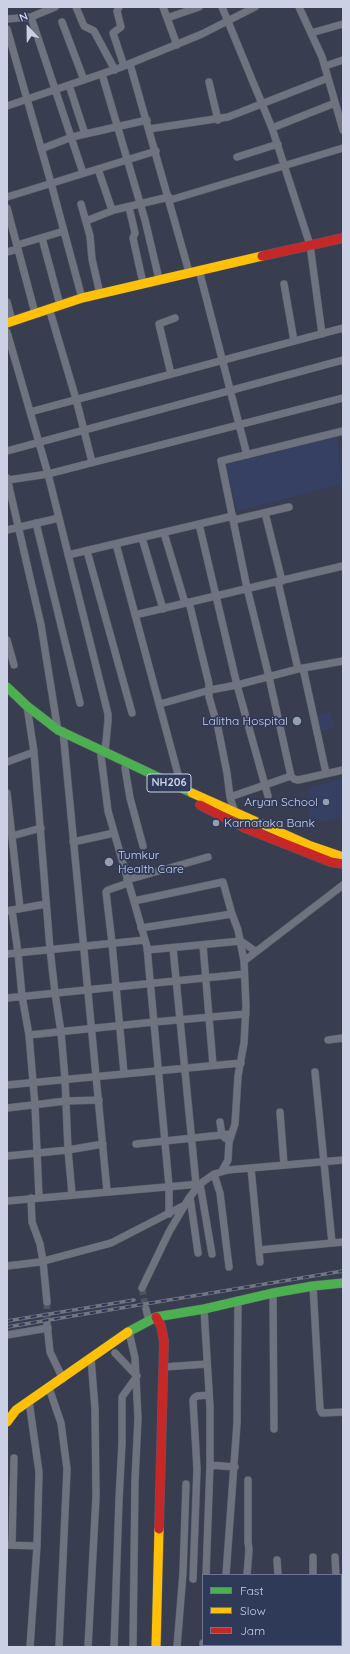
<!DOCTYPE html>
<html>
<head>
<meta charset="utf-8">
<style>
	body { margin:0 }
	#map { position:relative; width:350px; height:1654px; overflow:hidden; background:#383e4f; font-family:Quicksand,sans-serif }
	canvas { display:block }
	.frame { position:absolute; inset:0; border:8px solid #cad1e4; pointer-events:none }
	.legend { position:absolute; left:202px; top:1574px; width:140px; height:72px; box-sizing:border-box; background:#2f3958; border:1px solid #6d7690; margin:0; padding:5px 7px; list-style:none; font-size:12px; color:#cad1e4 }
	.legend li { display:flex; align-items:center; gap:8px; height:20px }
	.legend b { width:20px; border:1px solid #6d7690 }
	.north { position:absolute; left:8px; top:8px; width:40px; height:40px; -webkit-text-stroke:3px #2f3958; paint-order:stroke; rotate:338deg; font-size:11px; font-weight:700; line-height:16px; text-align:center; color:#cad1e4 }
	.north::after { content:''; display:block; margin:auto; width:14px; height:18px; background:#cad1e4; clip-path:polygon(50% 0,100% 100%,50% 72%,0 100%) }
</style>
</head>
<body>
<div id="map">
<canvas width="350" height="1654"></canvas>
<div class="frame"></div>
<ul class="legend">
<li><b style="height:5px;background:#4caf50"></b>Fast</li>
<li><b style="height:5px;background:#ffc107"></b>Slow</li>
<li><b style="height:5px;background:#c62828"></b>Jam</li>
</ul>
<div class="north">N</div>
</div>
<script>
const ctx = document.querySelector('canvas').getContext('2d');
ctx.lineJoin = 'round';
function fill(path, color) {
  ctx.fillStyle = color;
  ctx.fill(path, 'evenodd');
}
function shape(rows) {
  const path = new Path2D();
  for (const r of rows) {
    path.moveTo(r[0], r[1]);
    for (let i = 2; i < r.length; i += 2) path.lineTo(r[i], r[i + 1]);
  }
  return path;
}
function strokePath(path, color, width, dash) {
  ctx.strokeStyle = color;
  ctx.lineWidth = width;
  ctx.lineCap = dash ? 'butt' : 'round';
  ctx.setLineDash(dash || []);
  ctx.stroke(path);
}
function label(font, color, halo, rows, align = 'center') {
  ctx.font = font + ' Quicksand,sans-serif';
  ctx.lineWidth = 3.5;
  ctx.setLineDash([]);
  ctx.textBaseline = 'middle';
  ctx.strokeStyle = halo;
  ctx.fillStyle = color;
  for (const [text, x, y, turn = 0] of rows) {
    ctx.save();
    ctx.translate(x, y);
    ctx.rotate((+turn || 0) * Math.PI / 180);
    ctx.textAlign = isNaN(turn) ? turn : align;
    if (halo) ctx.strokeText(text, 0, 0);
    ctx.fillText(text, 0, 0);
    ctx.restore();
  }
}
const built = shape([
	[337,436,343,484,238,511,225,465],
	[330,712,334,728,321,731,317,715],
	[343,778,343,816,325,822,309,817,308,788]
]);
const streetTunnel = shape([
	[142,1288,146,1309],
	[47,1302,47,1324]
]);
const street = shape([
	[76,7,84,26,94,31,115,70],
	[119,7,117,11,121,27,113,33,124,66],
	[163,7,177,45],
	[222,7,272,128,310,245,322,334],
	[299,7,322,57,343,130],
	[31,17,83,173],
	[167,18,199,7],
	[7,19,31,17,55,7],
	[62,22,84,80],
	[7,29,51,183,82,298],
	[311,33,343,24],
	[130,64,189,272],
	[325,66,343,60],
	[102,74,145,220,159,279],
	[209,82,218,120],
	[69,85,85,134],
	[7,106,119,68,202,34,255,7],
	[272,128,335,103],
	[149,129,228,117,328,78],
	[41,149,72,137,147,120],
	[237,157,278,144],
	[98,169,111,207,114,210,169,197],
	[7,197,156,151],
	[170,200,343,148],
	[81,204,90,236,92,259,100,294],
	[129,207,135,233,133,238,143,283],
	[7,208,35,313],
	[86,221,114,210],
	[42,238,60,305],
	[17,245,64,231],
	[7,252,18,249],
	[199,270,247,455],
	[284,284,294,341],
	[7,302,12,321],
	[49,308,76,399,92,462],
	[7,332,48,474,108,714,108,721,105,752],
	[171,374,159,324,175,318],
	[30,412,343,328],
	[343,431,221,461,247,588,269,677,291,776,294,779,298,780,343,770],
	[7,451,343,360],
	[7,478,41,625,58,731],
	[8,480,48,474,343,398],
	[265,513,282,581],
	[234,520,289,507],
	[36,523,80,703],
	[199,524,237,685,268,796],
	[7,530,59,518],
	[164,533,185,603],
	[142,538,163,609],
	[116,544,182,789],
	[87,551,132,713],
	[68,555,233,516],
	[278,582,298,669],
	[189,602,209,684,209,697,218,728,227,773,230,797,235,813],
	[135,615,343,566],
	[7,640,14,665],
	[303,668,326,773],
	[160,704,210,690,237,685,298,669,343,661],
	[27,706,34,752,50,949,55,993,61,1032,65,1079,68,1150,72,1194],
	[63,731,107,1191],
	[101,756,108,811,147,947,169,1186,169,1214],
	[7,762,34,752],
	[125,768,130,798,143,846],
	[7,793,20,908],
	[230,797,291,776],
	[12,836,41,828],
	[73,842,114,833],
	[127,880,208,857],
	[134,901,223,882,232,914,238,930,244,961,246,1006,244,1043,238,1076,235,1124,229,1142,228,1160,222,1171],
	[12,910,18,953,22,996,29,1035],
	[7,911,46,904],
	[141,928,232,914],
	[203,945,213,1065],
	[173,948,196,1184],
	[147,950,241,941,255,951],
	[7,954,145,940],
	[244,961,343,885],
	[7,998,244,974],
	[328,1040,343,1038],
	[315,1072,332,1243],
	[124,1073,112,943,106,892,108,890,128,883],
	[7,1085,241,1063],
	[7,1108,66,1101,99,1100],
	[280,1112,284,1165],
	[220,1122,222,1135,225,1138],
	[136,1144,231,1134],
	[7,1156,68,1150,103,1144],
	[251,1168,260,1262],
	[214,1174,220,1193,229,1267],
	[39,1197,35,1105,29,1035,154,1022,246,1014],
	[190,1197,198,1253],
	[31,1198,32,1222,40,1244,43,1261,47,1302],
	[7,1201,200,1184,212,1254],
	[259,1250,343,1242],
	[7,1266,40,1262,111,1243,183,1206],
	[313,1286,320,1409,322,1413,343,1412],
	[142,1288,169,1232,189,1198,200,1184,214,1174,228,1170,343,1160],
	[273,1293,274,1429],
	[146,1309,149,1321],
	[204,1309,210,1407,210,1465,206,1575],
	[47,1324,50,1352,63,1379],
	[129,1332,135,1358,138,1418,135,1480,133,1647],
	[7,1335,48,1328],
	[164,1367,207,1364],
	[49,1388,61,1423,67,1469,59,1647],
	[29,1401,39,1472,37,1546,30,1647],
	[210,1465,235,1467],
	[7,1545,37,1546],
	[12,1545,14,1458],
	[313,1557,313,1575],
	[335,1557,336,1575],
	[277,1560,278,1575],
	[226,1575,237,1423,238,1300],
	[247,1575,249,1550,248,1542,248,1480],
	[193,1579,197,1469,193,1400,194,1398,197,1396,209,1395],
	[280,1645,280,1647],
	[314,1645,314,1647],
	[338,1645,338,1647],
	[88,1647,96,1497,95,1409,91,1358],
	[114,1647,119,1500,122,1443,122,1397,137,1376,115,1353],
	[177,1647,183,1573,186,1484],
	[203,1647,203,1643],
	[220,1647,220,1645],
	[241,1647,242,1645]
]);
const fast = shape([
	[7,687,27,706,58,730,192,793],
	[128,1332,156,1317,204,1309,273,1293,313,1286,343,1283]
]);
const slow = shape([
	[7,323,82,298,262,256],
	[192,793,311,846,343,857],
	[7,1422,16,1410,128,1332],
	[156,1647,159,1529]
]);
const jam = shape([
	[262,256,343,238],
	[200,805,245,828,331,862,343,864],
	[156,1317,161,1326,164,1341,159,1529]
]);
const rail = shape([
	[7,1321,134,1300],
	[7,1327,343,1271]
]);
const markers = [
	[297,721,5,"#979eb0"],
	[326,802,4,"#979eb0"],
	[216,823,4,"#979eb0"],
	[109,862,5,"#979eb0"]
];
const shields = [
	[169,783,44]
];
const shieldNames = [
	["NH206",169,783]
];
const poiNames = [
	["Lalitha Hospital",288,721],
	["Aryan School",318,802],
	["Karnataka Bank",224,823,"left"],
	["Tumkur",118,855,"left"],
	["Health Care",118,869,"left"]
];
fill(built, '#354062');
strokePath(streetTunnel, '#4e5465', 7, [7, 3.5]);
strokePath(street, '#565b69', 8);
strokePath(fast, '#565b69', 10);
strokePath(slow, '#565b69', 10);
strokePath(jam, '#565b69', 10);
strokePath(street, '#6e737f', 7);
strokePath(fast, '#4caf50', 9);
strokePath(slow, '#ffc107', 9);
strokePath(jam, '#c62828', 9);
strokePath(rail, '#727582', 3.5);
strokePath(rail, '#2f3958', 2, [6]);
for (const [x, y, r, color] of markers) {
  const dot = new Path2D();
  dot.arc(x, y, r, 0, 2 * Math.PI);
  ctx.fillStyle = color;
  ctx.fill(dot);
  strokePath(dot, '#2f3958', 1.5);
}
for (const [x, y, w] of shields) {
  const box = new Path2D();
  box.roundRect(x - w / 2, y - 9, w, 18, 3);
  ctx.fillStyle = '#2f3958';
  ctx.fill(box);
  strokePath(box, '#cad1e4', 1);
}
label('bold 11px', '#cad1e4', null, shieldNames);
label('12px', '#cad1e4', '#2f3958', poiNames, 'right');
</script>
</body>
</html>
